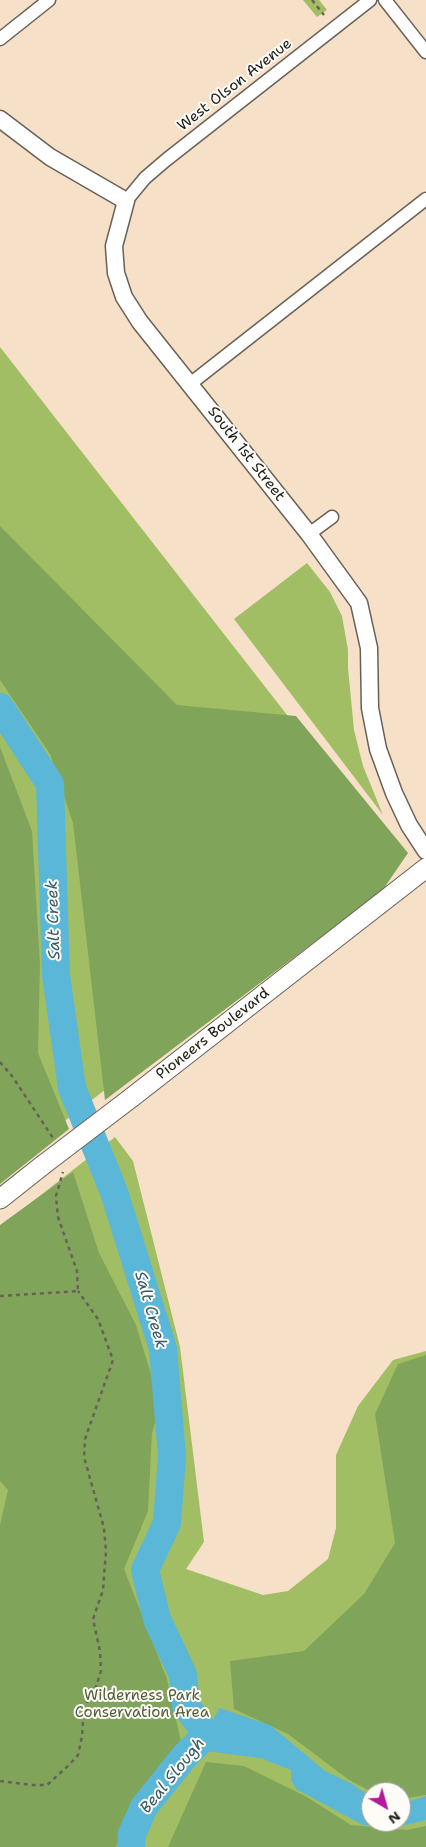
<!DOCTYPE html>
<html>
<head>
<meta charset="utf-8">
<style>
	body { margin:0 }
	#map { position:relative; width:426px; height:1847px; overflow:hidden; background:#f6e0c7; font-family:"Shantell Sans",sans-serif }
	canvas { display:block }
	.north { position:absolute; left:361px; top:1782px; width:50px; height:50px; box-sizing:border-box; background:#fdfcf7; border:1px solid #a3a29f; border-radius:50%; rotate:142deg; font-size:14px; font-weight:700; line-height:20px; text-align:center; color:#1c1c1c }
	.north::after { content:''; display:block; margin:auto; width:18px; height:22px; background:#b5179e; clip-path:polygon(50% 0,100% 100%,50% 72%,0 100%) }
</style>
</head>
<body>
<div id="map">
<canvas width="426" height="1847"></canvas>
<div class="north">N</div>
</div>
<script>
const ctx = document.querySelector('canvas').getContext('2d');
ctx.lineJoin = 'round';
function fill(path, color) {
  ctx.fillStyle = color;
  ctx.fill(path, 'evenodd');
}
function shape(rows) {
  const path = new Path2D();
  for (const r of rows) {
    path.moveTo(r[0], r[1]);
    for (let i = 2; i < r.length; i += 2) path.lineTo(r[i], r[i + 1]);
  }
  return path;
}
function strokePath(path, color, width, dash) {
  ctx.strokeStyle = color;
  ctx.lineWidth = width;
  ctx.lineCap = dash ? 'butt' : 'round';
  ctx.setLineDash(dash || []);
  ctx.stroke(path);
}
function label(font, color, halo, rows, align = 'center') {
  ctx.font = font + ' "Shantell Sans",sans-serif';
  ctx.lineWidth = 4;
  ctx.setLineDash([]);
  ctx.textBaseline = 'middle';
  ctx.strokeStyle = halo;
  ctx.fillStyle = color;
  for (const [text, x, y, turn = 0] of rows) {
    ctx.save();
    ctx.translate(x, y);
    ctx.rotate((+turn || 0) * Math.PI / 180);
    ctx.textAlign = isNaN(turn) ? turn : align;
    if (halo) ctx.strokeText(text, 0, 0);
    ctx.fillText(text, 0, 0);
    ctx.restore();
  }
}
const green = shape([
	[303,0,319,0,327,10,317,17],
	[0,347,401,861,0,1171],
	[307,563,330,592,342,616,348,650,348,668,354,730,363,766,383,815,234,619],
	[115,1137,133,1161,180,1347,204,1542,186,1569,263,1595,288,1591,328,1559,336,1528,336,1455,358,1406,393,1360,426,1351,426,1847,0,1847,0,1227],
	[371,1792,401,1792,401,1822,371,1822]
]);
const forest = shape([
	[0,526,177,705,296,716,408,853,382,891,105,1100,73,823,50,754,0,680],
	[0,747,32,831,40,964,38,1053,69,1129,0,1184],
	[73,1172,99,1253,136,1325,160,1404,152,1433,148,1511,124,1569,167,1679,182,1746,131,1807,116,1847,0,1847,0,1525,8,1490,0,1481,0,1225],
	[426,1355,426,1795,401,1799,401,1792,372,1792,349,1780,288,1734,234,1709,230,1661,304,1651,364,1594,395,1543,375,1414,398,1364],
	[206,1762,244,1766,305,1796,351,1825,407,1830,426,1826,426,1847,168,1847]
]);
const water = shape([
	[219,1708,270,1725,325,1771,352,1784,371,1797,371,1822,401,1822,401,1804,426,1796,426,1820,394,1828,363,1825,296,1789,291,1780,291,1770,260,1758,206,1751,207,1734]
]);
const river = shape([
	[0,707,50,784,56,975,72,1088,114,1192,163,1349,172,1456,167,1523,145,1570,157,1619,183,1675,186,1706,207,1734,245,1738],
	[131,1847,132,1834,144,1807,184,1757,207,1734]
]);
const path = shape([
	[312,0,324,15],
	[0,1062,12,1076,53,1138],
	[0,1296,78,1291,77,1271,58,1217,56,1196,63,1172],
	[0,1781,31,1785,47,1785,69,1765,78,1755,82,1736,84,1707,96,1687,101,1671,100,1651,93,1619,103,1590,106,1551,104,1528,84,1457,85,1439,113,1360,98,1319,78,1291]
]);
const minor = shape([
	[385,0,426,52],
	[0,39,49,0],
	[126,201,145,178,166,160,370,0],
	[190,384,426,199],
	[309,534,332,517]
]);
const tertiary = shape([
	[0,119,50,157,126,201,114,246,116,273,124,297,140,322,309,534,359,603,369,648,370,708,378,749,394,793,409,825,426,851]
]);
const secondary = shape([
	[131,1098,426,868],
	[0,1199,43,1165]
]);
const secondaryBridge = shape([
	[43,1165,131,1098]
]);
const streetNames = [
	["West Olson Avenue",235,85,-38],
	["South 1st Street",246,454,52],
	["Pioneers Boulevard",213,1034,-38]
];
const parkNames = [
	["Wilderness Park",142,1696],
	["Conservation Area",142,1713]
];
const waterNames = [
	["Salt Creek",54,920,-92],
	["Salt Creek",150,1310,74],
	["Beal Slough",173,1776,-51]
];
fill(green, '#a1be65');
fill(forest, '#80a55a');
fill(water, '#5ab7d8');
strokePath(river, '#5ab7d8', 28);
strokePath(minor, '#686158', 15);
strokePath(tertiary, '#686158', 19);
strokePath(secondary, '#686158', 21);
strokePath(path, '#686158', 2.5, [4, 4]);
strokePath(minor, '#fff', 12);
strokePath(tertiary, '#fff', 16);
strokePath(secondary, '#fff', 19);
strokePath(secondaryBridge, '#686158', 21, []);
strokePath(secondaryBridge, '#fff', 19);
label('15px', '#1c1c1c', '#fdfcf7', streetNames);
label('15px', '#515d39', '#fdfcf7', parkNames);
label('italic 16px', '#355a67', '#fdfcf7', waterNames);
</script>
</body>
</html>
